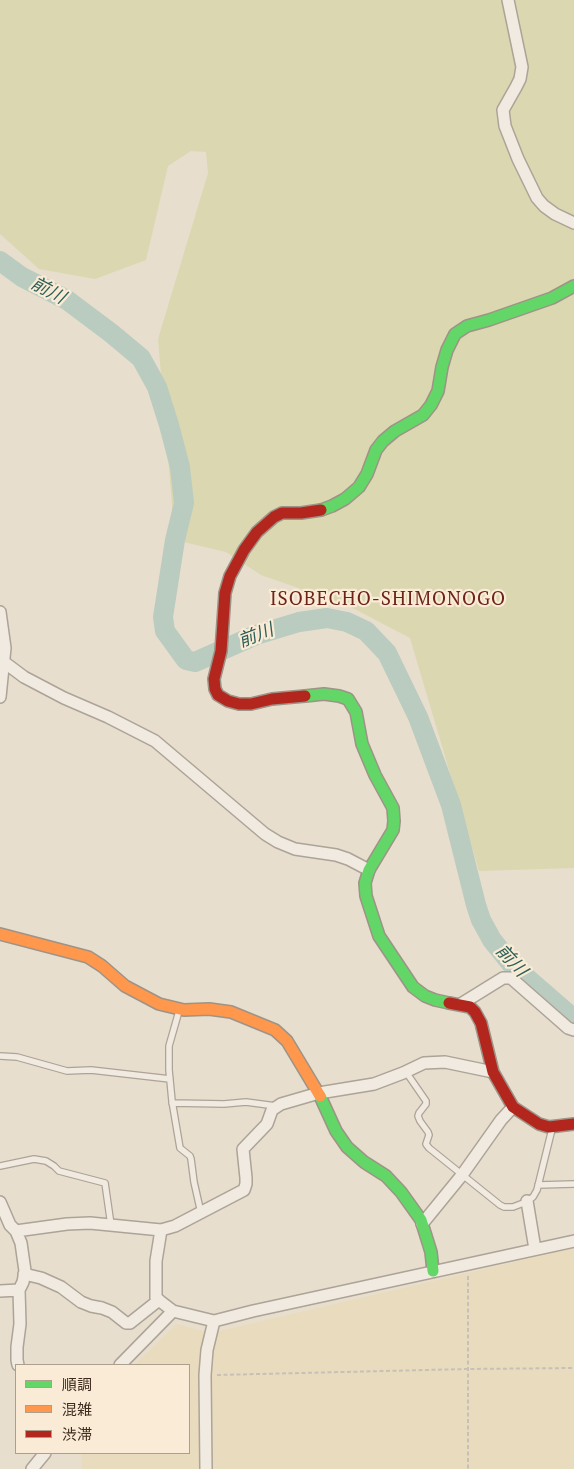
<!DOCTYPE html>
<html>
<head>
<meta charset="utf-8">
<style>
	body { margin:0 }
	#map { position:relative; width:574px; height:1469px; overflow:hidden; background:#e8dece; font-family:"PT Serif","Noto Sans JP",serif }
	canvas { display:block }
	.legend { position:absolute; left:15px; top:1364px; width:175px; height:90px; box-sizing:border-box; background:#f9ebd5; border:1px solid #ae9e8c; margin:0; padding:6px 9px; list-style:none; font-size:15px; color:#3e2a1e }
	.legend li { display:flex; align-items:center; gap:10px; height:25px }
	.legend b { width:25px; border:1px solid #ae9e8c }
</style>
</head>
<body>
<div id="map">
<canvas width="574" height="1469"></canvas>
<ul class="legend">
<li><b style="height:6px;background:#63d668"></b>順調</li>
<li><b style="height:6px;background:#ff974d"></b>混雑</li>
<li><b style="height:6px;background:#b3261e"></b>渋滞</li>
</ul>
</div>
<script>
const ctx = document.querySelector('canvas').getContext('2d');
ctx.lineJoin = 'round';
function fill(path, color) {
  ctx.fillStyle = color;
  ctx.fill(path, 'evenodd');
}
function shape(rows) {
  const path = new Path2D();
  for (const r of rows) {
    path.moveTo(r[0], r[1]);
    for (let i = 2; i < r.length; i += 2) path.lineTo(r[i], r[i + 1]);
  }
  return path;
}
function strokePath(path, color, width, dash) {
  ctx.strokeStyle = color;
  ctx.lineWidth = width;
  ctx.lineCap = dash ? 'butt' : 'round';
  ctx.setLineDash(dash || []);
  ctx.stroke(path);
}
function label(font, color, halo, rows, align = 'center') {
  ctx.font = font + ' "PT Serif","Noto Sans JP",serif';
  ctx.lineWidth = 4.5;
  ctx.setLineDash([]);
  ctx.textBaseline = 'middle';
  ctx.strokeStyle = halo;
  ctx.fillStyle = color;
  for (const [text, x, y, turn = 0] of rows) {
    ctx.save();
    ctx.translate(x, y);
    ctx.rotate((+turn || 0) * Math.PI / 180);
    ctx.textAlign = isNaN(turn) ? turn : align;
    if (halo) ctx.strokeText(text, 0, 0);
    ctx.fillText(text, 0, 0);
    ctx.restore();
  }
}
const farmland = shape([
	[574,1248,574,1469,82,1469,81,1453,189,1453,189,1365,134,1365,177,1324,210,1333]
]);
const green = shape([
	[0,0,574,0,574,868,479,871,410,638,347,605,261,575,226,552,175,540,158,339,208,173,206,152,191,151,168,166,146,260,95,279,39,269,0,234]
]);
const river = shape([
	[0,261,22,277,67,300,111,333,141,358,157,387,169,425,180,467,184,503,175,540,163,617,165,631,186,660,195,662,256,635,299,622,327,618,347,622,366,631,387,653,418,717,451,805,476,905,481,920,492,940,513,966,574,1019]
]);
const path = shape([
	[468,1276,468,1469],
	[217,1375,467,1369,574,1368]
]);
const lane = shape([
	[179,1011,169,1046,169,1070,172,1101,180,1148,190,1156,191,1159,194,1182,201,1213],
	[0,1056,17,1057,67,1071,91,1070,170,1079],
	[406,1072,426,1101,426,1104,419,1113,418,1116,420,1121,428,1132,429,1135,426,1144,429,1148,500,1205,504,1207,513,1207,526,1202,533,1197,537,1190,552,1129],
	[172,1103,224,1104,246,1102,276,1106],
	[0,1166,34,1159,46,1161,54,1166,59,1171,105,1183,111,1225],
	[538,1185,574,1184]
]);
const street = shape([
	[508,0,522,67,520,79,516,87,503,110,505,126,518,159,537,198,544,206,555,214,574,223],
	[0,612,5,648,0,697],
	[0,662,4,662,24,677,64,698,108,717,155,741,265,834,278,842,295,849,336,855,348,859,369,870],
	[461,1004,503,978,511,978,568,1028,574,1030],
	[527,1201,535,1249],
	[0,1202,10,1225,16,1231,21,1243,25,1271,23,1282,19,1290,0,1291],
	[422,1224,462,1175,501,1120,513,1107],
	[161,1230,156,1261,156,1298,173,1311,214,1321,253,1311,574,1241],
	[16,1231,67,1224,90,1223,161,1230,175,1226,244,1190,246,1184,246,1178,243,1149,267,1124,272,1110,281,1104,319,1093,374,1084,403,1073,424,1063,445,1062,493,1072],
	[24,1274,41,1278,61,1287,81,1302,91,1306,102,1308,112,1312,126,1323,130,1323,159,1300],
	[18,1365,17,1360,17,1347,20,1324,19,1290],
	[120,1365,173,1311],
	[32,1469,45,1453],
	[206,1469,205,1375,207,1350,214,1321]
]);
const fast = shape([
	[321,510,332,506,345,499,359,487,367,474,376,450,383,441,395,431,423,415,431,405,438,391,442,367,447,350,455,334,467,326,489,320,552,298,574,286],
	[305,696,324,694,339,696,348,699,356,712,362,744,375,775,393,808,394,821,393,830,369,870,365,883,366,896,379,936,413,987,425,996,435,1000,449,1003],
	[320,1096,336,1131,347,1147,364,1162,386,1176,401,1192,421,1220,431,1252,433,1271]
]);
const slow = shape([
	[0,934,88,957,102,966,125,986,159,1004,184,1010,209,1009,231,1012,275,1030,287,1041,320,1096]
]);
const jam = shape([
	[305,696,272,699,251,704,239,704,228,701,218,695,215,689,214,679,221,651,225,593,230,576,244,550,257,532,274,517,282,513,301,513,321,510],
	[449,1003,470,1007,475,1012,481,1023,493,1072,513,1107,539,1124,549,1127,574,1124]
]);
const waterNames = [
	["前川",48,291,28],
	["前川",256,636,-21],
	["前川",511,961,47]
];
const quarterNames = [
	["ISOBECHO-SHIMONOGO",388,600]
];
fill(farmland, '#e9dcbe');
fill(green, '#dbd7b0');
strokePath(river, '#baccbf', 20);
strokePath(lane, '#ada397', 8);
strokePath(street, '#ada397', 14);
strokePath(fast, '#9d9387', 14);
strokePath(slow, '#9d9387', 14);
strokePath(jam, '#9d9387', 14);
strokePath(path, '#c8c0b7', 2, [4, 2.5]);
strokePath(lane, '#f0eae1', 5.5);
strokePath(street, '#f0eae1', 11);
strokePath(fast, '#63d668', 11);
strokePath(slow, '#ff974d', 11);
strokePath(jam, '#b3261e', 11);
label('italic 18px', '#2c5f56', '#f9ebd5', waterNames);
ctx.letterSpacing = '1px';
label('19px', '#6e2319', '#f9ebd5', quarterNames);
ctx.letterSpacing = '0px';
</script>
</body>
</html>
